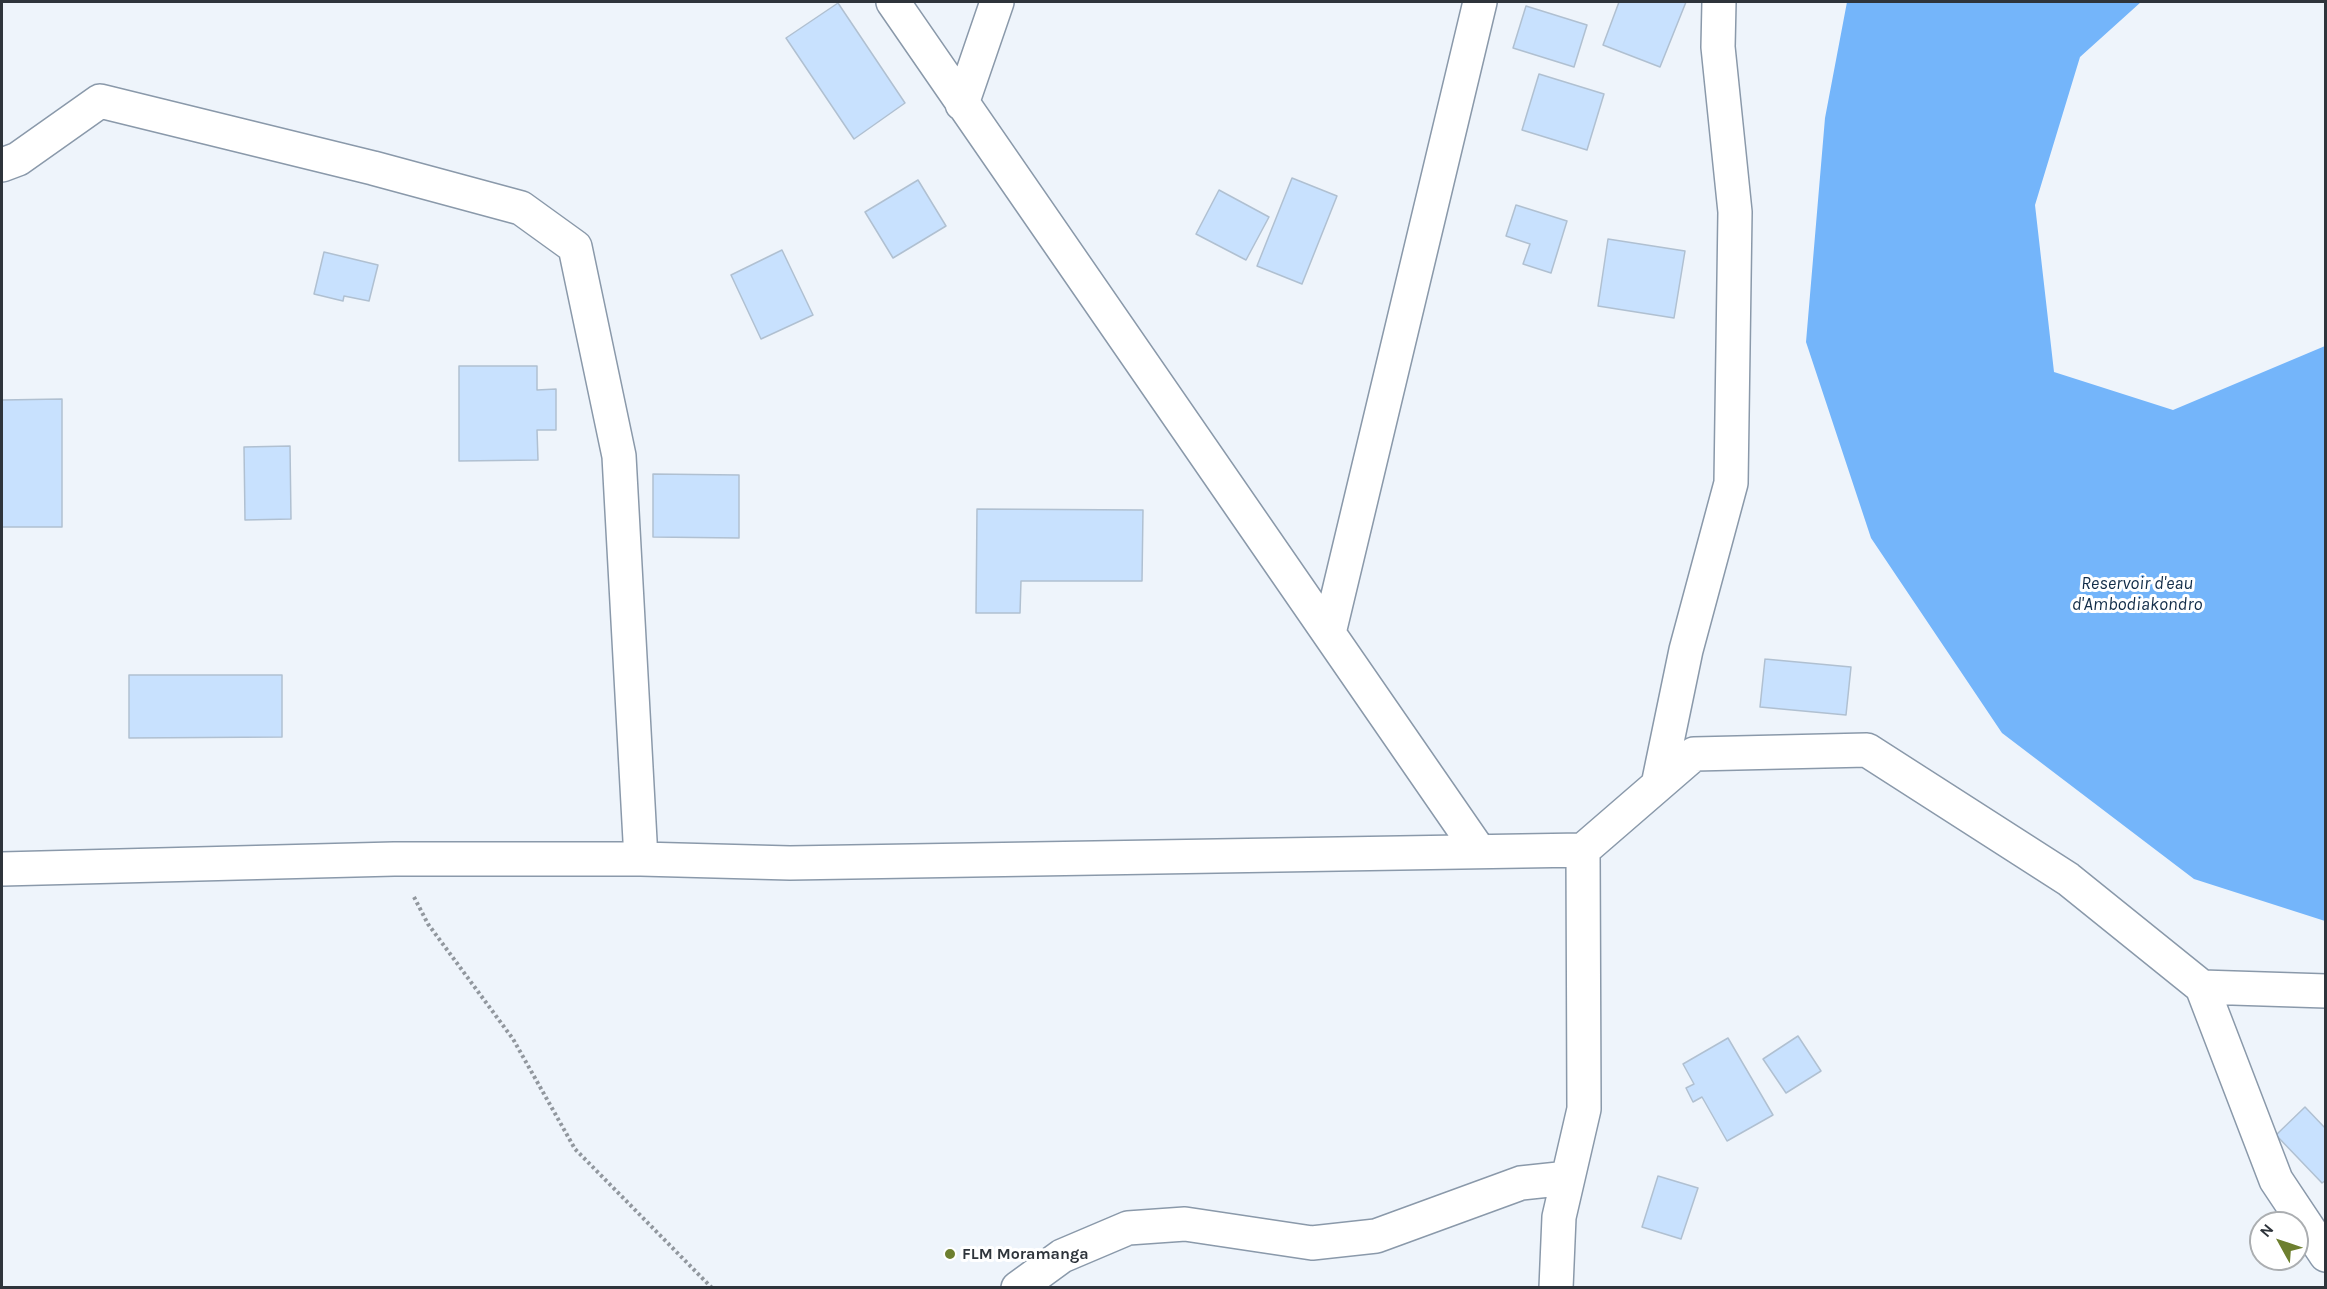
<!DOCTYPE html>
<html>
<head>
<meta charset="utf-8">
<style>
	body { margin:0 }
	#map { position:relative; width:2327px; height:1289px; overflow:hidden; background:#eef4fb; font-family:Karla,sans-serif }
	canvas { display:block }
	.frame { position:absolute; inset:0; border:3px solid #2e343b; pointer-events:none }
	.north { position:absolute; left:2249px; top:1211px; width:60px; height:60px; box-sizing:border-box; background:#fff; border:2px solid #abaeb1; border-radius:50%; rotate:310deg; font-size:16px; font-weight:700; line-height:24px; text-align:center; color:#2e343b }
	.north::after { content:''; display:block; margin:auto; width:21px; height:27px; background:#6d7f2f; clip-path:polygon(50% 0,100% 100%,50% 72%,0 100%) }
</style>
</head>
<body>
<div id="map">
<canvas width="2327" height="1289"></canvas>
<div class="frame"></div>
<div class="north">N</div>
</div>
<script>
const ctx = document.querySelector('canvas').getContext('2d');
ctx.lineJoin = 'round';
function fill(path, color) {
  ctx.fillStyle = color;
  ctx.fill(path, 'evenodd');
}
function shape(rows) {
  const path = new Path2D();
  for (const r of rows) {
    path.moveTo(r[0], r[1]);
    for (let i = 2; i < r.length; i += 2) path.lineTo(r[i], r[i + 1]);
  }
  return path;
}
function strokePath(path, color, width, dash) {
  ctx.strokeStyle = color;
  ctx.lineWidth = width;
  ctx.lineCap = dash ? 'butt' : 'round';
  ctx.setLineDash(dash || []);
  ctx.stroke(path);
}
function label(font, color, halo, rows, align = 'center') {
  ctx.font = font + ' Karla,sans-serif';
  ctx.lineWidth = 6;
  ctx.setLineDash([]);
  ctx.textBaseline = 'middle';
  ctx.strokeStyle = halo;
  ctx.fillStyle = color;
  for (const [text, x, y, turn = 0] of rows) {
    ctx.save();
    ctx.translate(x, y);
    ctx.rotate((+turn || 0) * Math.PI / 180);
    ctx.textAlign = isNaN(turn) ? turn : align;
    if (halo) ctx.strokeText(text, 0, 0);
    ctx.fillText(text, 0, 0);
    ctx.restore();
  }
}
const water = shape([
	[1847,2,2141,2,2080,57,2035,205,2054,372,2173,410,2325,346,2325,921,2194,879,2002,733,1871,538,1806,342,1825,118]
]);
const building = shape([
	[1619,2,1686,2,1660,67,1603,45,1619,2],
	[838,3,905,103,854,139,786,38,838,3],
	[1526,6,1587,25,1574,67,1513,48,1526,6],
	[1539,74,1604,94,1587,150,1522,130,1539,74],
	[1292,178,1337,196,1302,284,1257,266,1292,178],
	[918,180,946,226,893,258,865,212,918,180],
	[1219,190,1269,217,1246,260,1196,234,1219,190],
	[1516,205,1567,221,1551,273,1523,264,1530,244,1506,236,1516,205],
	[1608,239,1685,251,1674,318,1598,306,1608,239],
	[782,250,813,315,761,339,731,275,782,250],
	[324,252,378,265,369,301,344,296,343,301,314,294,324,252],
	[459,366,537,366,537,390,556,389,556,430,537,430,538,460,459,461,459,366],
	[62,399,62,527,2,527,2,400,62,399],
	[290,446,291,519,245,520,244,447,290,446],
	[653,474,739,475,739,538,653,537,653,474],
	[977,509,1143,510,1142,581,1021,581,1020,613,976,613,977,509],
	[1765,659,1851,667,1846,715,1760,707,1765,659],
	[129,675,282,675,282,737,129,738,129,675],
	[1798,1036,1821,1071,1786,1093,1763,1059,1798,1036],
	[1728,1038,1773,1115,1727,1141,1702,1097,1693,1102,1686,1088,1694,1084,1683,1064,1728,1038],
	[2305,1107,2326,1129,2326,1180,2322,1183,2276,1135,2305,1107],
	[1658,1176,1698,1188,1681,1239,1642,1227,1658,1176]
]);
const path = shape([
	[414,897,428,924,513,1039,575,1149,712,1288]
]);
const street = shape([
	[893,2,1479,851],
	[962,104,997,2],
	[2,165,18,159,100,101,373,168,521,208,575,247,619,456,641,859],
	[1329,633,1480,2],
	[1658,785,1686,650,1731,483,1735,212,1718,47,1719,2],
	[2,869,394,859,641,859,790,863,1583,850,1694,754,1867,750,2068,879,2202,987,2276,1180,2326,1255],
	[2202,987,2326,991],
	[1018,1288,1062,1256,1128,1228,1185,1224,1312,1243,1376,1236,1521,1183,1568,1178],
	[1556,1288,1559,1217,1584,1109,1583,850]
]);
const markers = [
	[950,1254,6,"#6d7f2f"]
];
const poiNames = [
	["FLM Moramanga",962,1254]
];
const waterNames = [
	["Reservoir d'eau",2137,584],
	["d'Ambodiakondro",2137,605]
];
fill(water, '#74b5fa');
fill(building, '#c8e1fe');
strokePath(building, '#b0c0d1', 1.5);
strokePath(street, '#8a99aa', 36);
strokePath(path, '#91979e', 4, [3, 3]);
strokePath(street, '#fff', 33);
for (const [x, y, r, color] of markers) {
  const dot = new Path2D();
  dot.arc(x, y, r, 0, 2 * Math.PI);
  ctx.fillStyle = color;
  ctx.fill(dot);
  strokePath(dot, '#fff', 2);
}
label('bold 16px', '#2e343b', '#fff', poiNames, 'left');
label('italic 18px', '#112c48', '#fff', waterNames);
</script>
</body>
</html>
